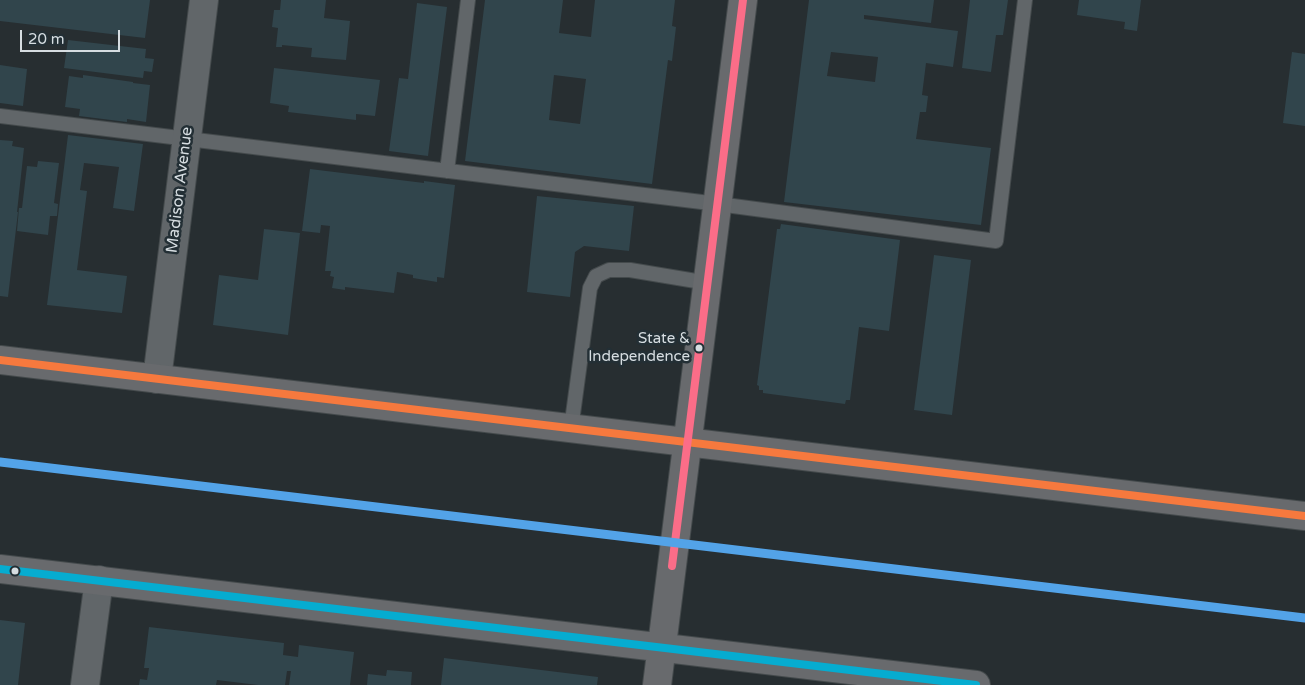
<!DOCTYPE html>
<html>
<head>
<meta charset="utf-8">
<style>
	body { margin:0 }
	#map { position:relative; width:1305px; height:685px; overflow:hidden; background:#272e31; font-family:"Varela Round",sans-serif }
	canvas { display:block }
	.scale { position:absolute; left:20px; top:30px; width:100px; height:22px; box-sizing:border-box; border:2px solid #d6dde1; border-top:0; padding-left:6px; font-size:15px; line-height:18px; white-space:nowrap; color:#d6dde1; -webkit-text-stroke:4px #232f35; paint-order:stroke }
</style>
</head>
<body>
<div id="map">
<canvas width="1305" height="685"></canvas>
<div class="scale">20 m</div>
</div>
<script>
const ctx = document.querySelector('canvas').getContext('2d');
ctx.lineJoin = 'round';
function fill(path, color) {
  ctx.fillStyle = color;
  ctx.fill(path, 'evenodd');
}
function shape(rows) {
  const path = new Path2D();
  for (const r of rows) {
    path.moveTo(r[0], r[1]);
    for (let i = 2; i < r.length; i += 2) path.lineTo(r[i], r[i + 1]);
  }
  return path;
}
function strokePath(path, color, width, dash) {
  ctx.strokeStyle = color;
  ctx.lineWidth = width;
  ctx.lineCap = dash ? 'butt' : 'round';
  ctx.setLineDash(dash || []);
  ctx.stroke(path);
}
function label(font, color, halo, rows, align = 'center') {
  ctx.font = font + ' "Varela Round",sans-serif';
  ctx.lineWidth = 5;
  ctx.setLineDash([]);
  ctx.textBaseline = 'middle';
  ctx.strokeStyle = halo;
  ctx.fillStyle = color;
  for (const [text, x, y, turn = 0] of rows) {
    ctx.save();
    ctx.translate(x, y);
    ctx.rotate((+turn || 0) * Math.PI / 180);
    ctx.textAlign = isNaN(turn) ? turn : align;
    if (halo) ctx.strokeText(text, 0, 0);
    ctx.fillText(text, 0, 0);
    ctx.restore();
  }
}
const building = shape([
	[0,0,150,0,145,38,0,21],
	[281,0,326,0,324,18,350,21,346,60,311,57,312,48,282,45,282,47,276,47,278,28,272,27,274,10,280,10],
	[485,0,563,0,559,33,591,37,595,0,675,0,672,26,676,27,672,61,668,60,652,184,465,161],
	[554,75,586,79,580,124,549,120],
	[809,0,934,0,931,23,864,15,864,19,958,31,953,67,926,63,922,95,928,96,926,112,920,112,916,139,991,148,981,225,784,202],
	[831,52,878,57,875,82,827,76],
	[970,0,1008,0,1003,35,996,35,991,72,962,68],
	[1079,0,1141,0,1137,31,1124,29,1125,22,1077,15],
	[417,3,447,7,428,156,389,151,399,78,408,79],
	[68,40,146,49,145,58,154,59,152,72,144,71,143,78,64,68],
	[1292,52,1305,54,1305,126,1283,123],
	[0,65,27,69,23,106,0,103],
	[274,68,380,80,375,116,356,114,356,120,288,112,289,106,270,103],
	[83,75,133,82,133,83,150,85,146,122,127,119,127,122,79,116,80,109,65,107,69,76,83,78],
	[68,135,143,144,134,211,113,208,119,167,84,163,80,190,87,191,77,270,127,276,122,313,47,305],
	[0,140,13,141,12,146,24,148,17,212,18,212,8,297,0,296],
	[38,161,59,163,54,203,58,204,57,216,50,216,48,235,17,231,19,208,22,208,27,166,37,167],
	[310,169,424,183,424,181,455,185,444,278,437,277,437,282,413,278,413,275,397,272,394,293,345,287,345,290,332,288,334,277,330,276,331,271,325,271,330,226,321,225,320,233,302,231],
	[537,196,634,206,629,251,584,246,575,252,570,297,527,292],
	[781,224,900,240,889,331,859,327,850,400,846,400,845,404,763,393,763,390,759,390,759,386,757,385,777,229,780,229],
	[264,229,300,233,288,335,213,325,219,275,258,280],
	[934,255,971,260,952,415,914,410],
	[0,620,25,623,18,685,0,685],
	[149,627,284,643,283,655,298,657,299,645,354,652,350,685,289,685,291,671,287,671,285,685,258,685,217,680,216,685,139,685,140,679,147,680,149,668,144,668],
	[444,658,598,677,597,685,441,685],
	[387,670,412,672,411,685,367,685,368,674,386,676]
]);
const lane = shape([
	[0,116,718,204,996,241,1025,0],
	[447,171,468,0],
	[571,429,590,288,596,276,609,270,630,270,708,283]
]);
const street = shape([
	[157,379,204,0],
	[85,685,99,580]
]);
const secondary = shape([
	[0,360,1305,516],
	[0,569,976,685],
	[657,685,743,0]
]);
const bus1 = shape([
	[0,360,1305,516]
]);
const bus2 = shape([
	[672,566,743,0]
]);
const bus3 = shape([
	[0,569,976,685]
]);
const rail1 = shape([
	[0,462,1305,618]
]);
const markers = [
	[699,348,4.5,"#d6dde1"],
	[15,571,4.5,"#d6dde1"]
];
const busNames = [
	["State &",690,339],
	["Independence",690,357]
];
const streetNames = [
	["Madison Avenue",180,190,-83]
];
fill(building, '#31454c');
strokePath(lane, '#444a4c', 16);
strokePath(street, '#444a4c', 30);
strokePath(secondary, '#444a4c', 30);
strokePath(lane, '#616669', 14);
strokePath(street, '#616669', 28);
strokePath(secondary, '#686a6d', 28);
strokePath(bus1, '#f6793e', 8);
strokePath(bus2, '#fb6d88', 8);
strokePath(bus3, '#06acd0', 8);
strokePath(rail1, '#53a3e8', 9);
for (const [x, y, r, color] of markers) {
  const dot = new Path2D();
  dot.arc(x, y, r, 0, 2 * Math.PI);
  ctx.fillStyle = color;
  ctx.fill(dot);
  strokePath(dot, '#232f35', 2);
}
label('15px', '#d6dde1', '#232f35', busNames, 'right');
label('16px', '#d6dde1', '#232f35', streetNames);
</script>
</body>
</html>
